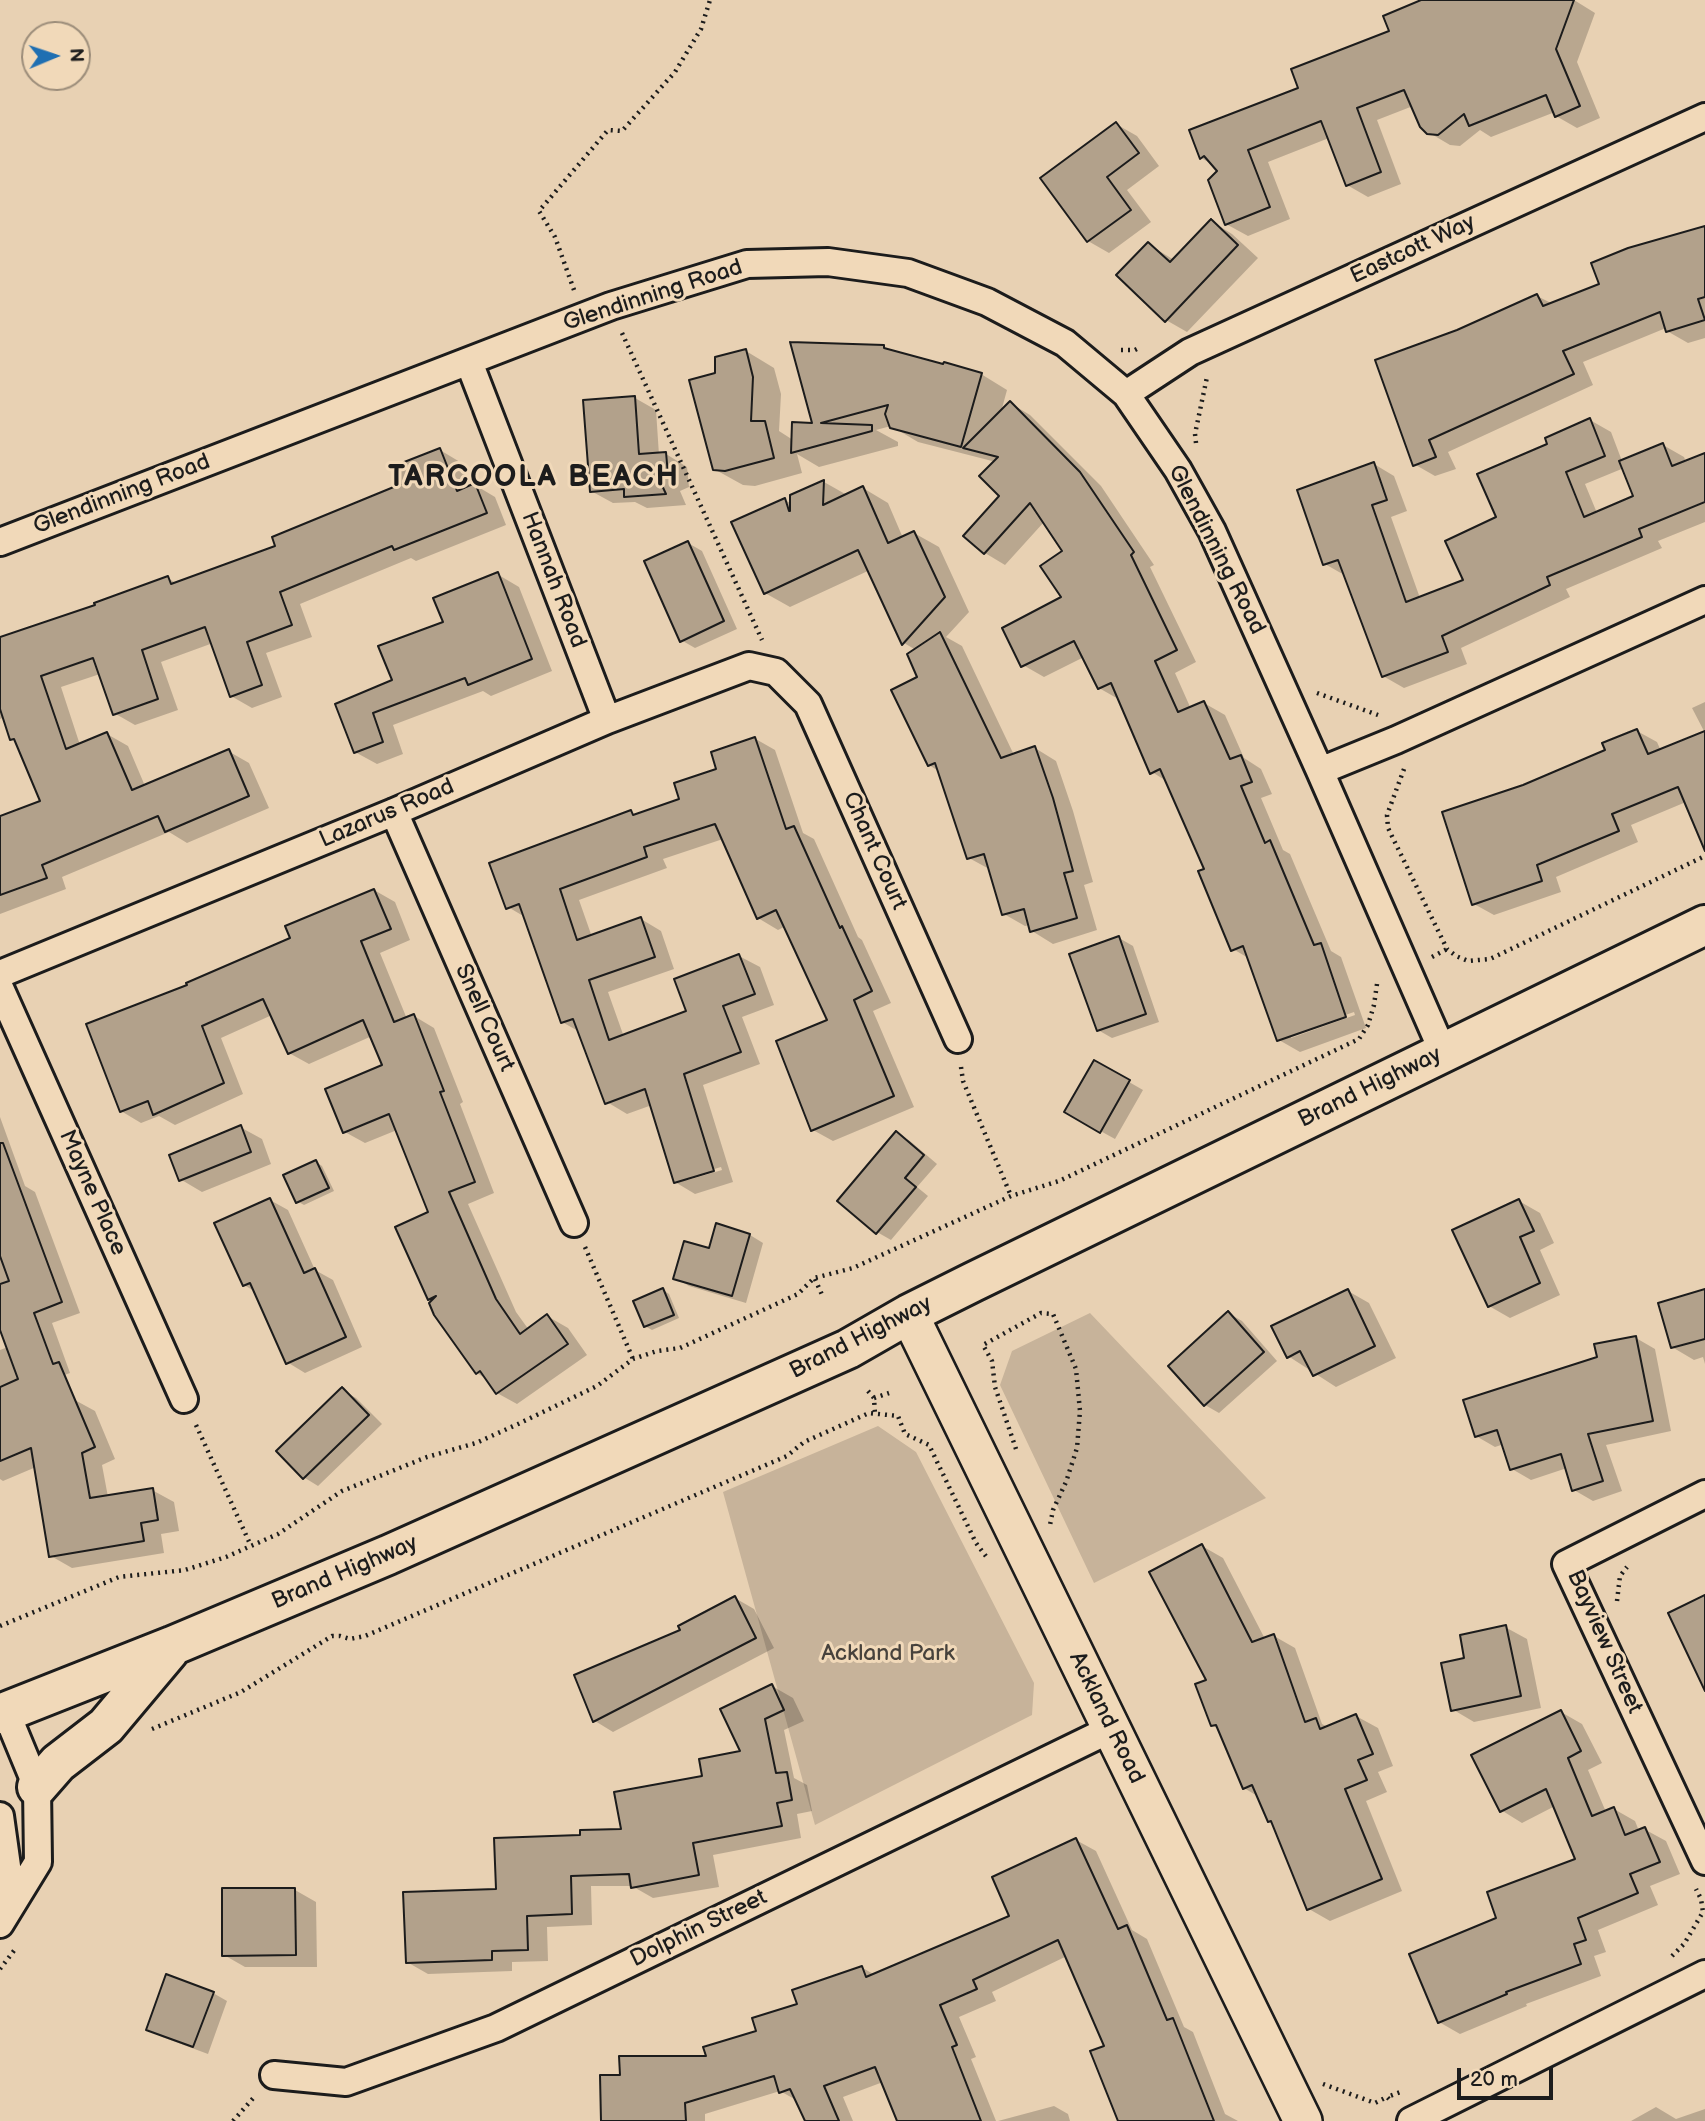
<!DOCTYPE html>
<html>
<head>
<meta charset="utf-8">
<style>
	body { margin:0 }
	#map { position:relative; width:1705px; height:2121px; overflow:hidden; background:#e8d1b3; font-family:"Balsamiq Sans",sans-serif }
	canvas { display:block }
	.north { position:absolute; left:21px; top:21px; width:70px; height:70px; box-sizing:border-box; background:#f1d9b9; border:2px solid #9c8d7a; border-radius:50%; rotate:88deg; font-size:19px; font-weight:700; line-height:28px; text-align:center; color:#1c1c1c }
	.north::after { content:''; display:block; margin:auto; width:24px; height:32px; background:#1f6fb2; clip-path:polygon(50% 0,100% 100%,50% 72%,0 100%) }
	.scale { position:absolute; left:1457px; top:2068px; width:96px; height:32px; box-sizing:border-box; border:4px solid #1c1c1c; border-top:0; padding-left:9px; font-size:21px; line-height:24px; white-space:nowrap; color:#1c1c1c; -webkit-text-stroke:5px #f1d9b9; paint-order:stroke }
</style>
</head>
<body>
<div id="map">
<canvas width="1705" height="2121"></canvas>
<div class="north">N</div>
<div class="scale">20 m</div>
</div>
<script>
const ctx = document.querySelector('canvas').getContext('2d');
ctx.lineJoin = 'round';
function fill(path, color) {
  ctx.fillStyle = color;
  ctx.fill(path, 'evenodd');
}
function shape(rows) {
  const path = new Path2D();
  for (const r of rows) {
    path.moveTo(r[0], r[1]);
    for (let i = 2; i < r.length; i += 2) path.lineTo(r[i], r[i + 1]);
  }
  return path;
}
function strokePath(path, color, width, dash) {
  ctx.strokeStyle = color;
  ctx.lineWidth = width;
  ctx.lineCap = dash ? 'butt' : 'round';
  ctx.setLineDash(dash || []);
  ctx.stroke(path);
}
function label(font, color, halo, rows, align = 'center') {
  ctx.font = font + ' "Balsamiq Sans",sans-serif';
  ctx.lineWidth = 6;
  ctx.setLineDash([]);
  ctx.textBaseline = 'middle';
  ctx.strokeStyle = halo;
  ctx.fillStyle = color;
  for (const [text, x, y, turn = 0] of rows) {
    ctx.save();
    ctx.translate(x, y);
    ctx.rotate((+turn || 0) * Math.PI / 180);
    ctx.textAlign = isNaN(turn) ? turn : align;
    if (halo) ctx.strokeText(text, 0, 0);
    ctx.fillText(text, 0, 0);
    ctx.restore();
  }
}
const green = shape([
	[1090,1313,1266,1498,1094,1583,1000,1385,1012,1351],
	[878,1426,916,1452,1034,1683,1032,1715,815,1825,723,1492]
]);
const shadow = shape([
	[1426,0,1574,0,1595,13,1577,62,1600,118,1577,128,1556,116,1555,112,1491,137,1480,130,1460,146,1450,145,1428,132,1413,106,1377,120,1401,184,1368,197,1347,185,1329,138,1268,162,1290,219,1248,236,1226,224,1219,171,1214,165,1201,158,1300,89,1391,32],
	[1116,124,1137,136,1159,166,1127,190,1151,222,1109,253,1088,241],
	[1211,221,1232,234,1258,258,1187,332,1166,320,1148,244,1174,260],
	[1705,228,1705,338,1688,343,1667,331,1666,328,1583,362,1593,385,1448,452,1456,469,1435,476,1414,464,1458,332,1537,296,1553,304,1601,285],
	[884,347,893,352,981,374,1007,390,1001,412,1010,403,1030,415,1101,486,1154,565,1150,567,1196,662,1175,673,1191,709,1204,703,1225,715,1244,758,1261,769,1272,794,1261,798,1283,850,1290,854,1331,951,1341,957,1366,1028,1300,1052,1279,1040,1250,959,1233,949,1206,870,1168,782,1152,772,1120,700,1099,688,1084,657,1044,677,1023,665,1063,598,1064,552,1044,522,1005,565,985,553,1001,496,996,462,918,442,891,426,876,430,898,442,898,446,819,467,797,454,802,473,755,486,743,485,714,469,717,374,746,351,774,368,781,394,779,431,793,440,814,425],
	[1354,1012,1355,1015,1291,1038,1291,1034],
	[635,398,656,410,659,455,666,454,687,467,689,487,680,491,686,505,647,508,635,502,613,503,591,491],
	[1590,420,1611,432,1622,461,1663,445,1684,457,1686,462,1705,455,1705,522,1658,541,1662,548,1566,589,1570,597,1461,648,1467,664,1404,688,1383,676,1346,576,1325,564,1374,464,1394,476,1407,511,1391,517,1420,598,1465,581,1499,518,1550,445],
	[1624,468,1636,497,1597,513,1585,484],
	[440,450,460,462,470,487,475,485,495,497,506,525,416,561,411,558,300,604,312,637,266,653,282,697,252,708,231,696,213,643,161,662,178,710,135,725,114,713,100,674,61,687,80,745,107,734,128,746,145,786,228,751,249,763,269,808,187,843,169,832,62,877,66,889,0,914,0,818,42,802,17,742,12,739,5,717,0,719,0,639,97,606,168,578,177,584,278,547,403,485],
	[824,482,847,495,863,488,888,503,903,538,914,533,939,547,969,612,946,637,962,646,1014,755,1035,748,1056,761,1073,811,1093,882,1084,885,1097,930,1053,944,1032,931,1030,925,1025,926,1004,914,991,870,969,858,940,772,929,765,916,650,904,643,870,570,790,607,765,593,785,500,792,504,792,496],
	[688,543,702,551,737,629,695,648,681,640],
	[497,574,519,587,552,671,491,696,483,691,393,725,403,754,377,764,355,752,338,705,394,681,445,623],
	[1705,702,1705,829,1686,802,1631,825,1638,842,1556,877,1561,892,1494,915,1474,904,1524,786,1607,751,1637,731,1657,742,1661,751,1705,733,1692,708],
	[754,738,775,750,803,833,814,839,858,937,862,940,891,1003,873,1011,914,1107,833,1141,813,1130,829,1021,784,927,778,930,758,918,723,839,663,859,667,868,579,900,592,937,641,919,661,931,674,969,608,992,624,1037,689,1012,739,956,760,967,774,1005,742,1017,760,1064,703,1085,733,1182,695,1194,675,1182,652,1105,627,1114,607,1102,580,1032,562,1022,525,917,508,907,631,812,637,816,682,801],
	[721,1167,722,1170,688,1180,688,1177],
	[374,890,395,902,410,940,380,953,407,1019,414,1016,434,1028,463,1102,460,1104,494,1193,468,1204,516,1312,529,1330,547,1316,568,1328,587,1355,517,1404,497,1393,488,1380,477,1373,433,1301,429,1299,430,1213,397,1130,365,1143,345,1132,384,1066,372,1036,309,1064,289,1053,272,1015,221,1038,243,1094,175,1125,159,1116,141,1123,121,1111,189,986,293,939],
	[1119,938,1133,946,1159,1022,1112,1038,1098,1030],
	[1094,1062,1143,1090,1115,1139,1066,1112],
	[0,1117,25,1186,35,1192,80,1313,52,1323,70,1373,0,1398,0,1350,8,1347,0,1325],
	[240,1127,262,1139,271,1164,202,1192,180,1179],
	[896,1133,910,1141,937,1164,917,1187,928,1196,891,1240,877,1232,840,1200],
	[316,1162,322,1166,334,1191,304,1205,297,1201],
	[270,1200,288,1210,315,1270,333,1280,362,1347,305,1373,287,1362,256,1292,244,1285],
	[1519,1201,1540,1213,1554,1243,1540,1250,1560,1295,1510,1318,1489,1306],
	[750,1235,763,1243,746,1303,689,1286,675,1278,711,1250],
	[663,1290,669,1294,679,1318,652,1330,645,1326],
	[1348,1291,1369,1303,1396,1358,1336,1387,1288,1356],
	[1705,1291,1705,1364,1703,1357,1694,1360,1672,1347],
	[1228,1313,1242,1321,1277,1361,1219,1413,1205,1405,1170,1366],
	[1636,1338,1655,1349,1671,1431,1606,1445,1622,1491,1593,1501,1574,1490,1567,1468,1531,1480,1512,1469,1504,1444,1495,1447,1476,1436,1599,1358],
	[342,1390,356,1398,382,1424,318,1486,305,1478,279,1451],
	[73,1399,95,1411,115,1459,102,1465,108,1497,152,1490,174,1502,179,1531,161,1534,164,1553,72,1568,51,1556,36,1467,3,1481,0,1479,0,1430],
	[1202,1546,1223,1558,1265,1639,1274,1636,1295,1648,1322,1724,1328,1727,1356,1716,1378,1728,1393,1766,1378,1772,1387,1792,1366,1801,1402,1891,1330,1921,1309,1909,1274,1824,1269,1821,1259,1797,1244,1788,1220,1730,1212,1725],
	[735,1598,754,1609,774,1648,613,1732,595,1721,576,1676,683,1631],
	[1505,1627,1527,1639,1541,1708,1474,1722,1452,1709,1466,1659],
	[772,1686,793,1698,804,1721,784,1730,794,1778,807,1785,812,1811,797,1814,801,1838,713,1855,719,1887,653,1898,632,1886,591,1886,592,1925,547,1927,548,1961,512,1962,512,1971,428,1974,407,1962,498,1890,582,1837,623,1831,742,1753],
	[1561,1712,1582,1724,1602,1763,1588,1770,1606,1812,1614,1809,1635,1821,1639,1831,1644,1829,1666,1841,1680,1874,1650,1886,1658,1905,1598,1930,1606,1952,1594,1956,1601,1976,1526,2004,1527,2006,1460,2034,1439,2022,1498,1919,1578,1860,1555,1806,1522,1823,1501,1810],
	[1076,1840,1096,1851,1132,1930,1147,1939,1184,2027,1193,2032,1225,2114,1238,2121,1121,2121,1106,2047,1067,1956,992,1992,996,2001,959,2017,976,2057,971,2059,996,2121,898,2121,883,2082,843,2097,853,2121,807,2121,798,2101,780,2091,705,2114,705,2121,602,2121,621,2077,708,2058,759,2032,861,1967,875,1975,1012,1916],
	[295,1890,316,1902,317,1967,245,1967,224,1955],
	[213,1993,227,2001,208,2054,162,2037,148,2029],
	[1054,2106,1068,2114,1070,2121,998,2121],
	[1656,2107,1676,2119,1705,2109,1705,2121,1631,2121]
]);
const building = shape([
	[1421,0,1574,0,1556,49,1580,106,1555,117,1546,95,1469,126,1464,114,1438,135,1427,134,1420,127,1404,90,1357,108,1381,172,1346,186,1321,121,1248,150,1270,207,1225,225,1208,180,1217,171,1204,156,1200,159,1189,130,1298,88,1291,69,1389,31,1383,16,1421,0],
	[1116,122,1139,153,1107,177,1131,210,1087,242,1040,178,1116,122],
	[1211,219,1238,245,1165,322,1116,275,1148,242,1170,262,1211,219],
	[1705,226,1705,297,1698,299,1705,320,1666,332,1660,312,1563,351,1574,374,1429,440,1436,457,1413,466,1375,360,1457,330,1537,294,1543,306,1599,284,1591,263,1628,248,1705,226],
	[790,342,884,345,884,348,943,364,944,362,982,373,961,447,890,428,885,414,888,405,821,423,872,425,872,431,791,453,792,422,812,423,790,342],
	[746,349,753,377,751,421,765,421,774,458,725,471,713,470,689,380,715,373,715,357,746,349],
	[635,396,639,454,666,452,668,475,659,479,666,494,624,497,624,489,590,492,583,400,635,396],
	[1010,401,1080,472,1134,552,1131,555,1177,650,1155,661,1178,712,1204,701,1230,759,1241,755,1252,782,1241,786,1265,843,1270,840,1314,945,1321,943,1346,1017,1277,1041,1243,946,1231,951,1198,871,1204,869,1160,769,1150,774,1111,683,1098,689,1074,641,1021,667,1002,628,1061,597,1040,566,1062,551,1030,503,984,554,963,536,999,496,979,476,998,457,963,448,1010,401],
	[1590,418,1605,456,1566,472,1584,517,1633,496,1619,461,1663,443,1672,466,1705,453,1705,502,1639,529,1642,537,1547,577,1550,585,1442,636,1448,652,1382,677,1338,560,1323,565,1297,490,1374,462,1387,500,1372,505,1406,602,1463,580,1445,541,1496,517,1477,474,1547,444,1545,438,1590,418],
	[440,448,457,491,475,483,487,513,394,550,392,546,280,592,292,625,247,642,262,685,230,697,205,627,142,650,158,699,113,715,93,658,41,676,66,749,107,732,132,790,229,749,249,796,165,832,158,816,42,865,47,878,0,895,0,816,40,801,14,739,10,740,0,709,0,637,95,605,94,603,168,576,171,584,275,546,272,537,401,484,394,466,440,448],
	[824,480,823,505,863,486,888,543,914,531,945,597,902,645,858,550,764,594,731,522,785,498,789,511,790,511,790,495,824,480],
	[688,541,724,621,680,642,644,561,688,541],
	[498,572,532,659,468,685,465,678,373,713,383,742,354,753,335,704,392,680,378,646,443,622,433,598,498,572],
	[940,632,1001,758,1035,746,1053,798,1073,871,1064,873,1077,918,1030,932,1024,909,1002,915,984,854,967,859,935,763,928,766,891,690,917,677,907,654,940,632],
	[1637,729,1648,754,1705,731,1705,851,1678,787,1612,814,1619,831,1537,865,1542,881,1472,905,1442,812,1523,785,1605,750,1602,743,1637,729],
	[755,737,786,829,794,826,840,928,842,926,872,991,854,1000,894,1096,811,1131,776,1041,827,1020,776,910,757,919,715,824,644,847,647,857,560,889,577,940,641,917,655,957,589,980,609,1040,686,1011,674,979,739,954,755,994,723,1006,741,1052,684,1074,714,1171,674,1183,645,1089,605,1104,573,1019,561,1023,519,904,506,909,489,863,631,810,633,815,679,799,674,783,716,769,711,752,755,737],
	[374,889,391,929,361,941,394,1022,414,1014,444,1091,440,1092,475,1182,449,1192,496,1299,520,1334,547,1314,568,1344,496,1394,480,1371,476,1374,434,1315,429,1303,436,1296,428,1300,395,1227,428,1212,389,1114,343,1133,325,1089,382,1065,363,1020,288,1054,263,999,202,1026,224,1083,153,1115,148,1101,120,1112,86,1024,187,985,186,983,290,938,285,926,374,889],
	[1119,936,1146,1014,1097,1031,1069,954,1119,936],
	[1094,1060,1130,1080,1100,1133,1064,1112,1094,1060],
	[241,1125,251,1152,179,1181,169,1155,241,1125],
	[896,1131,924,1155,905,1178,916,1187,876,1234,837,1201,896,1131],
	[0,1143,3,1143,62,1302,34,1313,53,1364,59,1362,95,1447,82,1453,90,1498,153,1488,158,1520,141,1523,144,1541,49,1557,31,1448,0,1461,0,1387,18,1379,0,1330,0,1284,9,1281,0,1256,0,1143],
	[316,1160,329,1188,296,1203,283,1175,316,1160],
	[270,1198,304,1273,315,1268,346,1337,286,1364,250,1283,243,1286,214,1223,270,1198],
	[1519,1199,1534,1231,1520,1237,1540,1283,1488,1307,1452,1230,1519,1199],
	[716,1223,750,1234,732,1296,673,1279,684,1241,709,1248,716,1223],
	[663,1288,674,1315,644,1327,633,1301,663,1288],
	[1348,1289,1375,1346,1313,1376,1300,1351,1287,1358,1271,1326,1348,1289],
	[1705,1289,1705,1339,1671,1348,1658,1303,1705,1289],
	[1228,1311,1264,1352,1204,1406,1168,1366,1228,1311],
	[1636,1336,1653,1421,1588,1434,1603,1481,1572,1491,1561,1454,1510,1470,1497,1430,1475,1437,1463,1400,1597,1357,1594,1344,1636,1336],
	[342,1387,369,1415,303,1479,276,1451,342,1387],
	[1202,1544,1252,1642,1274,1634,1305,1722,1316,1718,1320,1729,1356,1714,1373,1754,1358,1760,1367,1780,1345,1789,1382,1879,1307,1910,1271,1821,1268,1822,1252,1785,1243,1789,1216,1725,1211,1726,1195,1684,1206,1680,1149,1572,1202,1544],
	[1705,1595,1705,1691,1668,1613,1705,1595],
	[735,1596,756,1638,593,1722,574,1675,680,1630,678,1626,735,1596],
	[1506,1625,1521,1696,1451,1711,1441,1663,1464,1658,1460,1635,1506,1625],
	[772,1684,784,1710,765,1719,776,1773,787,1772,792,1800,777,1803,782,1826,693,1843,699,1875,631,1888,629,1874,571,1876,572,1914,527,1916,528,1950,492,1951,492,1960,406,1963,403,1892,496,1889,494,1838,580,1835,580,1830,621,1829,614,1792,702,1776,699,1759,740,1751,720,1709,772,1684],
	[1561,1710,1581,1751,1568,1758,1592,1816,1614,1807,1625,1835,1645,1827,1660,1862,1630,1874,1638,1893,1578,1918,1586,1940,1574,1944,1581,1964,1506,1992,1507,1994,1438,2023,1409,1954,1496,1918,1487,1892,1575,1859,1546,1789,1500,1812,1471,1755,1561,1710],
	[1076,1838,1118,1929,1127,1925,1167,2020,1173,2018,1214,2121,1118,2121,1090,2051,1104,2046,1058,1940,973,1980,977,1989,940,2005,957,2045,952,2047,981,2121,897,2121,875,2067,824,2086,839,2121,805,2121,790,2089,779,2093,774,2076,685,2103,686,2121,601,2121,600,2075,620,2075,619,2056,706,2056,703,2047,756,2031,752,2018,797,2004,792,1990,862,1966,866,1977,1009,1916,992,1877,1076,1838],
	[222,1888,295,1888,296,1955,222,1956,222,1888],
	[166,1974,214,1992,193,2047,146,2030,166,1974]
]);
const path = shape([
	[574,290,555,237,539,211,608,130,622,131,675,72,701,29,710,0],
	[622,333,762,640],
	[1121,350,1135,350,1139,348],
	[1196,443,1195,434,1207,377],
	[1317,693,1378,715],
	[1404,769,1387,815,1388,828,1447,949,1456,956,1468,961,1490,959,1705,856],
	[1432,957,1447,949],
	[961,1067,963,1081,1011,1196],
	[585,1247,633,1359],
	[815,1279,823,1297],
	[868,1391,874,1398,875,1414],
	[874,1398,889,1393],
	[196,1425,251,1546],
	[1016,1449,995,1387,992,1361,983,1345,1041,1313,1053,1314,1076,1369,1080,1411,1077,1448,1066,1482,1053,1510,1050,1525],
	[1617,1601,1620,1576,1627,1567],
	[0,1626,119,1577,185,1570,226,1557,278,1534,342,1491,427,1457,476,1443,518,1424,597,1386,633,1359,657,1351,680,1348,798,1294,814,1278,853,1268,1011,1196,1059,1181,1359,1039,1368,1025,1374,1005,1377,984,1380,982],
	[152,1729,241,1692,332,1636,340,1636,350,1639,365,1636,787,1456,804,1442,869,1413,898,1416,905,1434,929,1445,976,1543,988,1559],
	[1672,1956,1684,1944,1703,1912,1701,1899,1696,1889],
	[0,1969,16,1948],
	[1323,2084,1375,2103,1387,2097],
	[1389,2099,1387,2097,1403,2091],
	[233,2121,256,2095]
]);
const minor = shape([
	[469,362,607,720],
	[1126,394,1190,352,1705,117],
	[0,542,611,306,747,264,828,262,908,273,987,302,1065,343,1126,394,1178,470,1212,531,1320,771,1443,1052],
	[1320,771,1396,740,1705,600],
	[394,812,574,1223],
	[0,974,394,812,607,720,749,666,776,672,808,704,958,1039],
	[0,988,184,1399],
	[1705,1494,1566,1564,1705,1861],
	[0,1816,12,1902],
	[0,1924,38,1862,37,1787,6,1712],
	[274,2075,346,2082,496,2028,1111,1729],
	[1411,2121,1705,1974]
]);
const secondary = shape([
	[909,1314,1303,2121]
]);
const trunk = shape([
	[0,1714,172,1646,388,1555,848,1349,909,1314,973,1282,1705,925],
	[37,1787,58,1763,106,1726,169,1651]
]);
const streetNames = [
	["Eastcott Way",1413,250,-25],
	["Glendinning Road",653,296,-18],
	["Glendinning Road",122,495,-21],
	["Glendinning Road",1216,550,63],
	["Hannah Road",553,580,69],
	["Lazarus Road",387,814,-23],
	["Chant Court",874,851,66],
	["Snell Court",484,1018,66],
	["Brand Highway",1370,1088,-26],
	["Mayne Place",92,1193,66],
	["Brand Highway",861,1338,-27],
	["Brand Highway",345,1573,-23],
	["Bayview Street",1604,1642,66],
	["Ackland Road",1106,1718,64],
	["Dolphin Street",699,1929,-26]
];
const parkNames = [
	["Ackland Park",888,1654]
];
const districtNames = [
	["TARCOOLA BEACH",534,478]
];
fill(green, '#c7b39a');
fill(shadow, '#0003');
fill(building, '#b2a18b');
strokePath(building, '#1c1c1c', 2);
strokePath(minor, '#1c1c1c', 32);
strokePath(secondary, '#1c1c1c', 42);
strokePath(trunk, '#1c1c1c', 44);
strokePath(path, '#1c1c1c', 4.5, [2, 5]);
strokePath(minor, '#f1d9b9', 26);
strokePath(secondary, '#f1d9b9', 37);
strokePath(trunk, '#f1d9b9', 38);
label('23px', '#1c1c1c', '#f1d9b9', streetNames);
label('23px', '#47423c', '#f1d9b9', parkNames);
ctx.letterSpacing = '2px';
label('bold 30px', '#1c1c1c', '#f1d9b9', districtNames);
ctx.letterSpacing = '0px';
</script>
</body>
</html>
